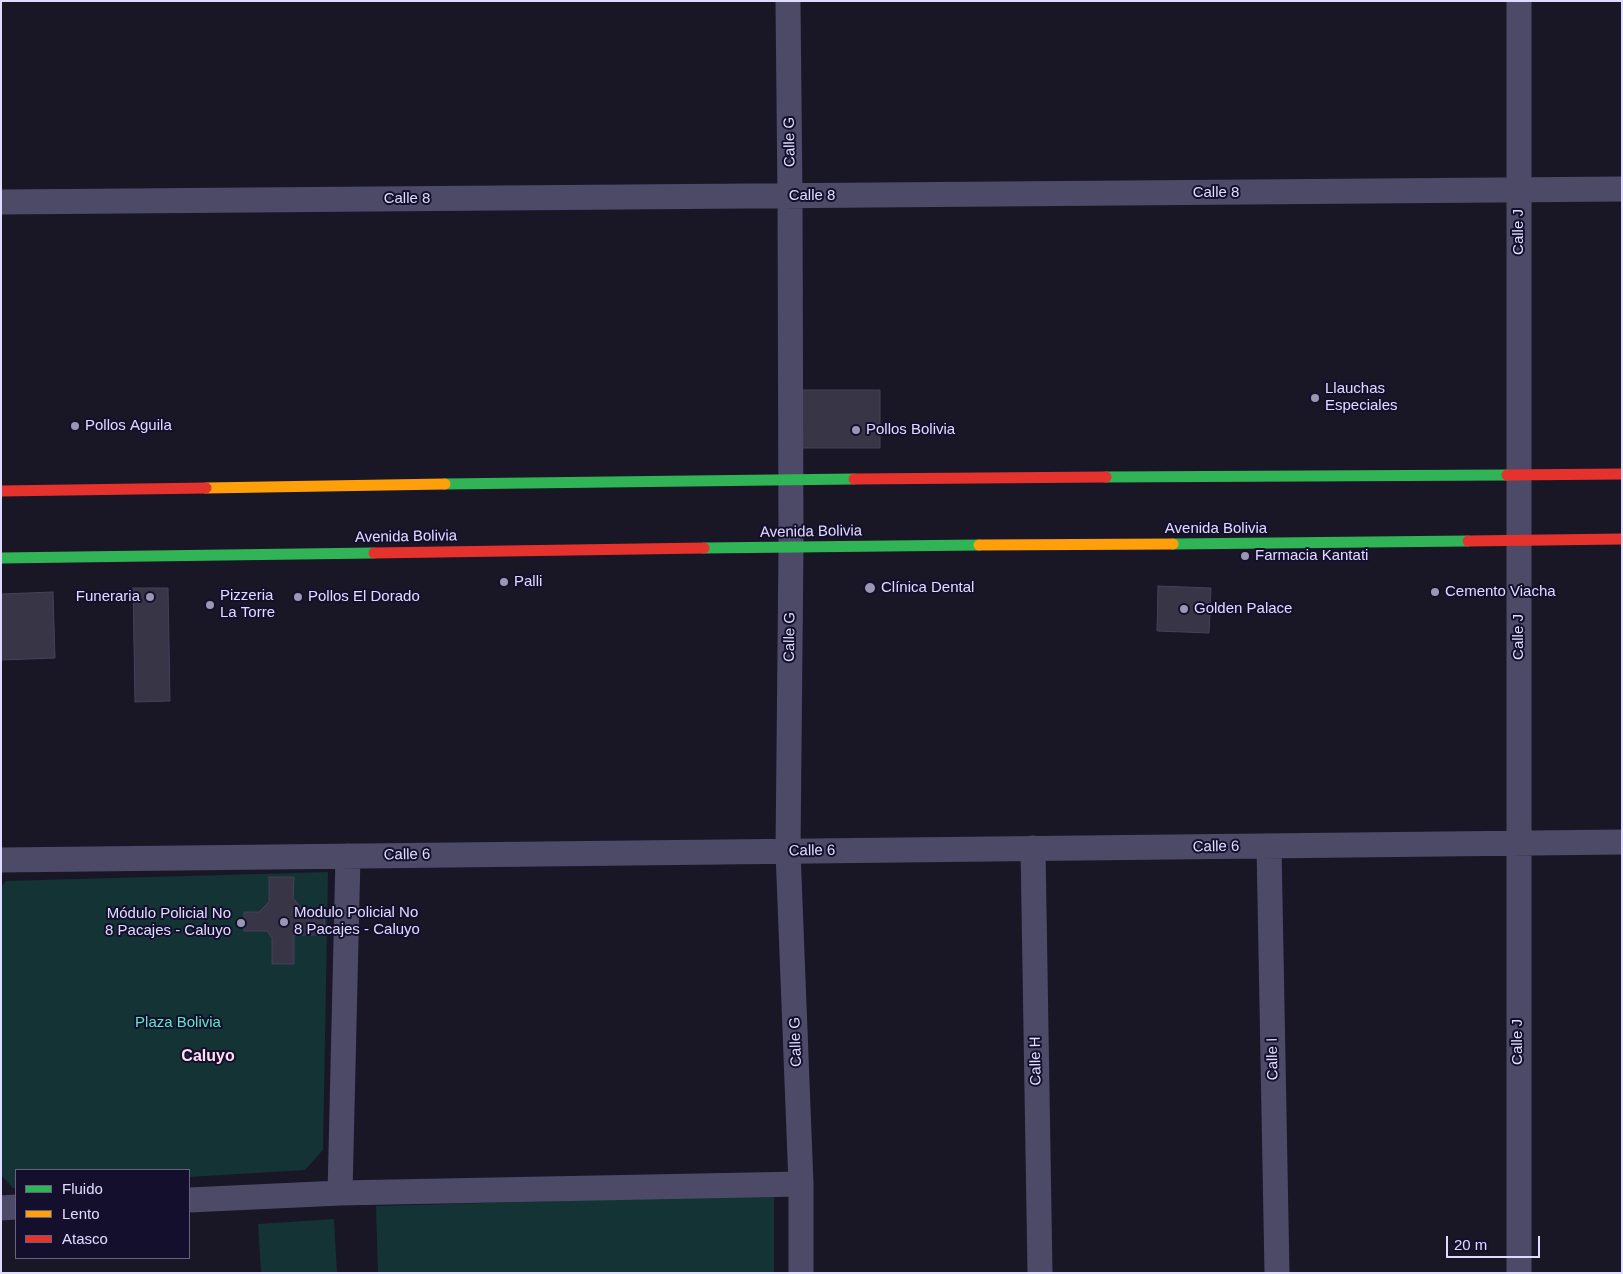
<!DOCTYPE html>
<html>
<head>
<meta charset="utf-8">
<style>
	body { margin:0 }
	#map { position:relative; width:1623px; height:1274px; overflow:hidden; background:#191626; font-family:Helvetica,sans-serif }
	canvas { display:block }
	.frame { position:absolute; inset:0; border:2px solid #e0dcff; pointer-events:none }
	.legend { position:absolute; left:15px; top:1169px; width:175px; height:90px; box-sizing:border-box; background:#140f2d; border:1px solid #666181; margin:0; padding:6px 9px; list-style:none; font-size:15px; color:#e0dcff }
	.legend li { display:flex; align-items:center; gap:10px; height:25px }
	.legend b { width:25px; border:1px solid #666181 }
	.scale { position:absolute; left:1446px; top:1236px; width:94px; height:22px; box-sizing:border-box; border:2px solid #e0dcff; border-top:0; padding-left:6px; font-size:15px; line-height:18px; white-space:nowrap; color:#e0dcff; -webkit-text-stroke:4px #140f2d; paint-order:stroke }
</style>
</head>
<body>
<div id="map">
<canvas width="1623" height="1274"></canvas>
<div class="frame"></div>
<ul class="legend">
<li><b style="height:6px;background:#30b455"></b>Fluido</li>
<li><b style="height:6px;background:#ff9f0a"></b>Lento</li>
<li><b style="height:6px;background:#e5322d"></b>Atasco</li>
</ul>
<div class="scale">20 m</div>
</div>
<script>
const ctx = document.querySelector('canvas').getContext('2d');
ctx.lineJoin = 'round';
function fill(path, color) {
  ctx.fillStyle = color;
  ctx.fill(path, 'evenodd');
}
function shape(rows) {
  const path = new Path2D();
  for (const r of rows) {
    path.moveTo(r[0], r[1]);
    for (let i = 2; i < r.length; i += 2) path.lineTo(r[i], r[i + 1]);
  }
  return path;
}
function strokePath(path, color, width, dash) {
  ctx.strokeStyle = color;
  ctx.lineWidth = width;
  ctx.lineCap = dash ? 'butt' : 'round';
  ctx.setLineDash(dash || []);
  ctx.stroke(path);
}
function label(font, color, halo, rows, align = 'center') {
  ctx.font = font + ' Helvetica,sans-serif';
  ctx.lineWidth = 4;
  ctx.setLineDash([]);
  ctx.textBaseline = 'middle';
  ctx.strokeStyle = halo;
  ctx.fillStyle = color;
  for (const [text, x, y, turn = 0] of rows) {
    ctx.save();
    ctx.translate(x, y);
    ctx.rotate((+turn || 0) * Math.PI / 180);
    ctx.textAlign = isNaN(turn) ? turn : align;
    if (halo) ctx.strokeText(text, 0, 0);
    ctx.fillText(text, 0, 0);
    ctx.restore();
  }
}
const green = shape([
	[328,872,323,1150,305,1170,189,1177,189,1170,16,1170,16,1188,13,1188,1,1175,1,887,6,881],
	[774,1195,774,1273,378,1273,376,1206],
	[334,1219,337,1273,261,1273,258,1224]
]);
const building = shape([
	[800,390,880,390,880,448,800,448,800,390],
	[1158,586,1211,588,1209,633,1157,631,1158,586],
	[133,588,168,588,170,701,135,702,133,588],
	[53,592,55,658,1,660,1,594,53,592],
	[269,877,294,877,293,898,304,911,325,911,324,935,294,935,294,964,272,964,272,938,267,931,244,931,244,912,259,912,269,902,269,877]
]);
const street = shape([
	[788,1,790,197,791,547,788,851,801,1184,801,1273],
	[1,202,1622,189],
	[1269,846,1277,1273],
	[1033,848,1040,1273],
	[1,860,1622,842],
	[340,1193,348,856],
	[189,1200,340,1193,801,1184],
	[1,1208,16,1207],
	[1519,1273,1519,1]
]);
const fast = shape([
	[1106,477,1507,475],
	[445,484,854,479],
	[1173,544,1468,541],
	[704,548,979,545],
	[1,558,374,553]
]);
const slow = shape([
	[206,488,445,484],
	[979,545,1173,544]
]);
const jam = shape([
	[1507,475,1622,474],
	[854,479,1106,477],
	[1,491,206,488],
	[1468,541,1622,539],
	[374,553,704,548]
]);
const markers = [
	[1315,398,5,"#9a97b3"],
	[75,426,5,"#9a97b3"],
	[856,430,5,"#9a97b3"],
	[1245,556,5,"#9a97b3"],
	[504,582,5,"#9a97b3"],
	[870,588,6,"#9a97b3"],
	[1435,592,5,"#9a97b3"],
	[150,597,5,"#9a97b3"],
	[298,597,5,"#9a97b3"],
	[210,605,5,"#9a97b3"],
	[1184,609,5,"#9a97b3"],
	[284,922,5,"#9a97b3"],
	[241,923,5,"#9a97b3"]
];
const streetNames = [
	["Calle G",790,142,-91],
	["Calle 8",1216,193],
	["Calle 8",812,196],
	["Calle 8",407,199],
	["Calle J",1519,232,-90],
	["Avenida Bolivia",1216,529],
	["Avenida Bolivia",811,532,-1],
	["Avenida Bolivia",406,537,-1],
	["Calle G",790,637,-89],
	["Calle J",1519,637,-90],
	["Calle 6",1216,847,-1],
	["Calle 6",812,851,-1],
	["Calle 6",407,855,-1],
	["Calle G",796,1042,-92],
	["Calle J",1518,1042,-90],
	["Calle I",1273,1059,-91],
	["Calle H",1036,1061,-91]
];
const poiNames = [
	["Llauchas",1325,389],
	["Especiales",1325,406],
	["Pollos Aguila",85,426],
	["Pollos Bolivia",866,430],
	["Farmacia Kantati",1255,556],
	["Palli",514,582],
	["Clínica Dental",881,588],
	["Cemento Viacha",1445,592],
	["Pizzeria",220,596],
	["La Torre",220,613],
	["Funeraria",140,597,"right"],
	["Pollos El Dorado",308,597],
	["Golden Palace",1194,609],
	["Modulo Policial No",294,913],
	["8 Pacajes - Caluyo",294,930],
	["Módulo Policial No",231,914,"right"],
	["8 Pacajes - Caluyo",231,931,"right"]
];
const parkNames = [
	["Plaza Bolivia",178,1023]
];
const neighbourhoodNames = [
	["Caluyo",208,1057]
];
fill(green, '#133335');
fill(building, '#383547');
strokePath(building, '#45415a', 1);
strokePath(street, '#4c4a67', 25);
strokePath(fast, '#30b455', 11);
strokePath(slow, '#ff9f0a', 11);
strokePath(jam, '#e5322d', 11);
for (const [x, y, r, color] of markers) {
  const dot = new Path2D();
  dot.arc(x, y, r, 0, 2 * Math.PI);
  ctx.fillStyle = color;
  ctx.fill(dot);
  strokePath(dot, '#140f2d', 2);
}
label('15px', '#e0dcff', '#140f2d', streetNames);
label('15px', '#e0dcff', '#140f2d', poiNames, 'left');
label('15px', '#5ceac7', '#140f2d', parkNames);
label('bold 16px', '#ffdef3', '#140f2d', neighbourhoodNames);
</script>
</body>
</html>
